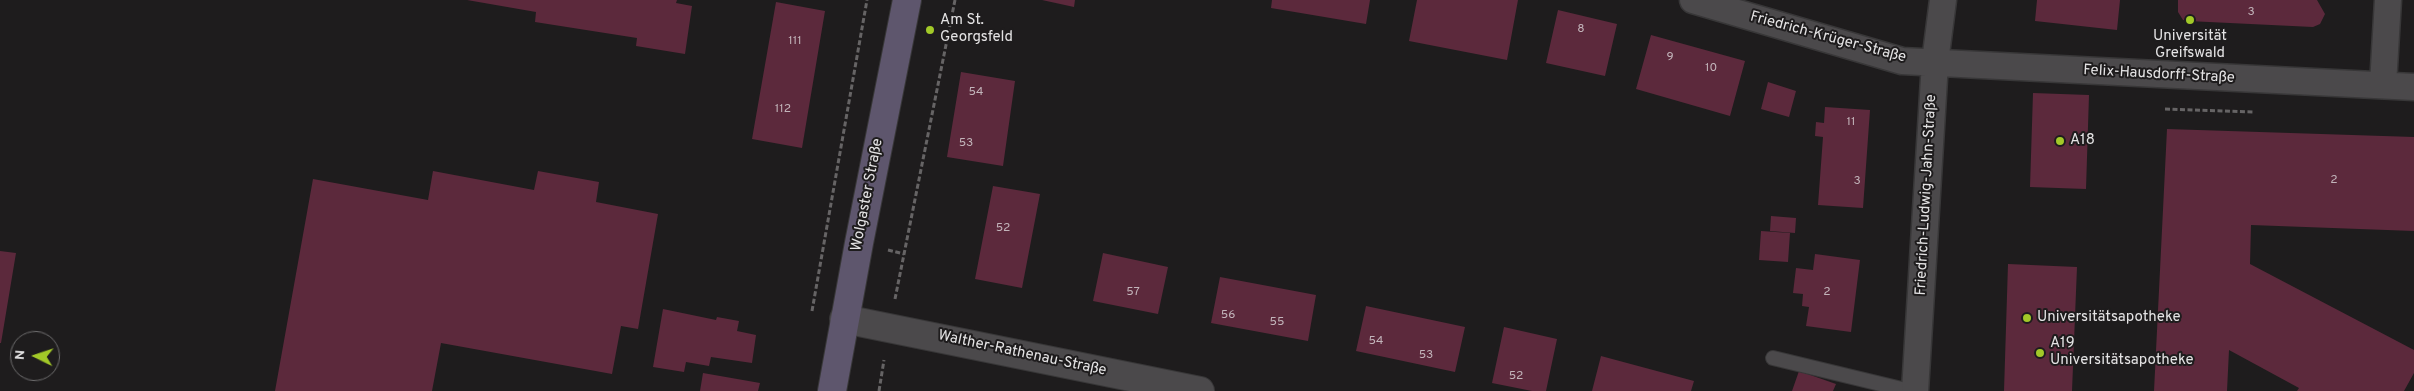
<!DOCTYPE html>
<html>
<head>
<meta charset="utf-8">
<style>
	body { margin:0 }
	#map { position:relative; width:2414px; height:391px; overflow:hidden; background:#1e1c1d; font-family:Overpass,sans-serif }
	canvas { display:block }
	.north { position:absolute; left:10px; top:331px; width:50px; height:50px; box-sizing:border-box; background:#1e1c1d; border:1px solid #6d6c6d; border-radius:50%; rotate:274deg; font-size:14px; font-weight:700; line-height:20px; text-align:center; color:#e4e3e4 }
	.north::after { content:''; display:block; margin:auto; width:18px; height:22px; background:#a2c928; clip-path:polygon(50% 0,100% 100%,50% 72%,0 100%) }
</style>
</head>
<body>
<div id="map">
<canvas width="2414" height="391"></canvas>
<div class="north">N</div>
</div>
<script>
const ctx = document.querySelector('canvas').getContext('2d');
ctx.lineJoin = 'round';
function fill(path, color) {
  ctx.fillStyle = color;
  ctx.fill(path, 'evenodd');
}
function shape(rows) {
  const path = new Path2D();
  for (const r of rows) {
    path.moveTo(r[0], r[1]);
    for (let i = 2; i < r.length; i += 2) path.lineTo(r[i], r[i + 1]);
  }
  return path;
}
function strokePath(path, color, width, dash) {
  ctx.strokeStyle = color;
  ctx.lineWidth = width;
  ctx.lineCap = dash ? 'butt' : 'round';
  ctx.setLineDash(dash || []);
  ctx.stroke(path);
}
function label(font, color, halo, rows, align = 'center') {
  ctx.font = font + ' Overpass,sans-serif';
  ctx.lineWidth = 4;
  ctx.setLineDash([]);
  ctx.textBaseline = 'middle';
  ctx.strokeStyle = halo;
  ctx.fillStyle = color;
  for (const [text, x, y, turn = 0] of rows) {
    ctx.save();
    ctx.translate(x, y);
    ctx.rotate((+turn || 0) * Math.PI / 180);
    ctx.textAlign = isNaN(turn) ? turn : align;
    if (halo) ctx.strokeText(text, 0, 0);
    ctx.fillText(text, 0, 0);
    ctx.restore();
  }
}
const building = shape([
	[467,0,677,0,676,3,692,6,685,54,636,46,637,38,535,22,536,12],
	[1042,0,1075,0,1074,7],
	[1272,0,1370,0,1366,24,1271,8],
	[1417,0,1518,0,1507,60,1409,41],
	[2037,0,2120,0,2117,30,2035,21],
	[2178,0,2317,0,2325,14,2320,24,2313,27,2188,21,2183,20,2178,12],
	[776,2,825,11,802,148,752,139],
	[1558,10,1617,24,1605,76,1546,63],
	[1651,35,1745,61,1730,116,1636,89],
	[961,72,1015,81,1003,166,947,157],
	[1768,82,1796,91,1789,117,1761,109],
	[2033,93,2089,95,2086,189,2030,187],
	[1825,107,1870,110,1863,208,1818,205,1823,137,1815,136,1816,122,1824,123],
	[2167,129,2414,137,2414,231,2251,225,2250,264,2414,350,2414,373,2404,391,2297,391,2299,388,2229,350,2227,391,2154,391],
	[433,171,534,190,538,171,599,182,596,202,658,214,638,329,621,326,612,374,441,343,432,391,275,391,313,179,428,200],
	[993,186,1040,194,1022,288,975,279],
	[1771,216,1796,218,1795,233,1770,231],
	[1761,231,1790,233,1788,262,1759,260],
	[0,251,16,253,1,343,0,343],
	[1103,253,1168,267,1158,314,1093,301],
	[1815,254,1860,260,1851,332,1806,326,1809,307,1802,306,1803,294,1793,293,1796,268,1813,270],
	[2008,264,2077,267,2072,391,2004,391],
	[1220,277,1316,295,1308,341,1211,323],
	[1366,306,1465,327,1455,372,1356,351],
	[663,309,716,320,717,317,739,321,737,331,756,335,752,363,711,357,709,366,686,362,684,372,653,367],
	[1504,327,1557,339,1546,391,1532,391,1492,383],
	[1601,356,1694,381,1691,391,1592,391],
	[1799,371,1836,384,1833,391,1792,391],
	[703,373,760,383,758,391,700,391]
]);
const path = shape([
	[2165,109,2254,112],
	[888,250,904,254],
	[895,299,955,0],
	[812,311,867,0],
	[879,391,884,360]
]);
const service = shape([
	[1773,358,1910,391]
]);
const minor = shape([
	[1693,0,1902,61,2414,87],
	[2383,85,2388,0],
	[1915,391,1935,62,1943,0]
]);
const tertiary = shape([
	[844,319,1200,391]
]);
const secondary = shape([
	[832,391,859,243,907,0]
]);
const markers = [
	[2190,20,5,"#a2c928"],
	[930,30,5,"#a2c928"],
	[2060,141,5,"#a2c928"],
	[2027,318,5,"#a2c928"],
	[2040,353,5,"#a2c928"]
];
const numberNames = [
	["3",2251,13],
	["8",1581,30],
	["111",795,42],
	["9",1670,58],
	["10",1711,69],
	["54",976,93],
	["112",783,110],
	["11",1851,123],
	["53",966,144],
	["2",2334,181],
	["3",1857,182],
	["52",1003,229],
	["57",1133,293],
	["2",1827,293],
	["56",1228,316],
	["55",1277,323],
	["54",1376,342],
	["53",1426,356],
	["52",1516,377]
];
const poiNames = [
	["Am St.",940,21],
	["Georgsfeld",940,38],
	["Universität",2190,37,"center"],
	["Greifswald",2190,54,"center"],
	["A18",2070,141],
	["Universitätsapotheke",2037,318],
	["A19",2050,344],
	["Universitätsapotheke",2050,361]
];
const streetNames = [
	["Friedrich-Krüger-Straße",1828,38,15],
	["Felix-Hausdorff-Straße",2159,75,3],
	["Wolgaster Straße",868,195,-79],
	["Friedrich-Ludwig-Jahn-Straße",1927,195,-87],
	["Walther-Rathenau-Straße",1022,354,12]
];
fill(building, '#5c293c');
strokePath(service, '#383738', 16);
strokePath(minor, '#383738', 29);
strokePath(tertiary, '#383738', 30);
strokePath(secondary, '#383738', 30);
strokePath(path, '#666465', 3, [5, 2.5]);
strokePath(service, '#4b494b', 14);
strokePath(minor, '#4b494b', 26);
strokePath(tertiary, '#4b494b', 28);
strokePath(secondary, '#5e566d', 28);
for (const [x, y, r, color] of markers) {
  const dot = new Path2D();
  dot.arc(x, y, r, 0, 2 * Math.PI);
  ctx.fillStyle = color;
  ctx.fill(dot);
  strokePath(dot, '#1e1c1d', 2);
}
label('12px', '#c2b4ba', null, numberNames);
label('15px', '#e4e3e4', '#1e1c1d', poiNames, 'left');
label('15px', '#e4e3e4', '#1e1c1d', streetNames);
</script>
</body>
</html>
